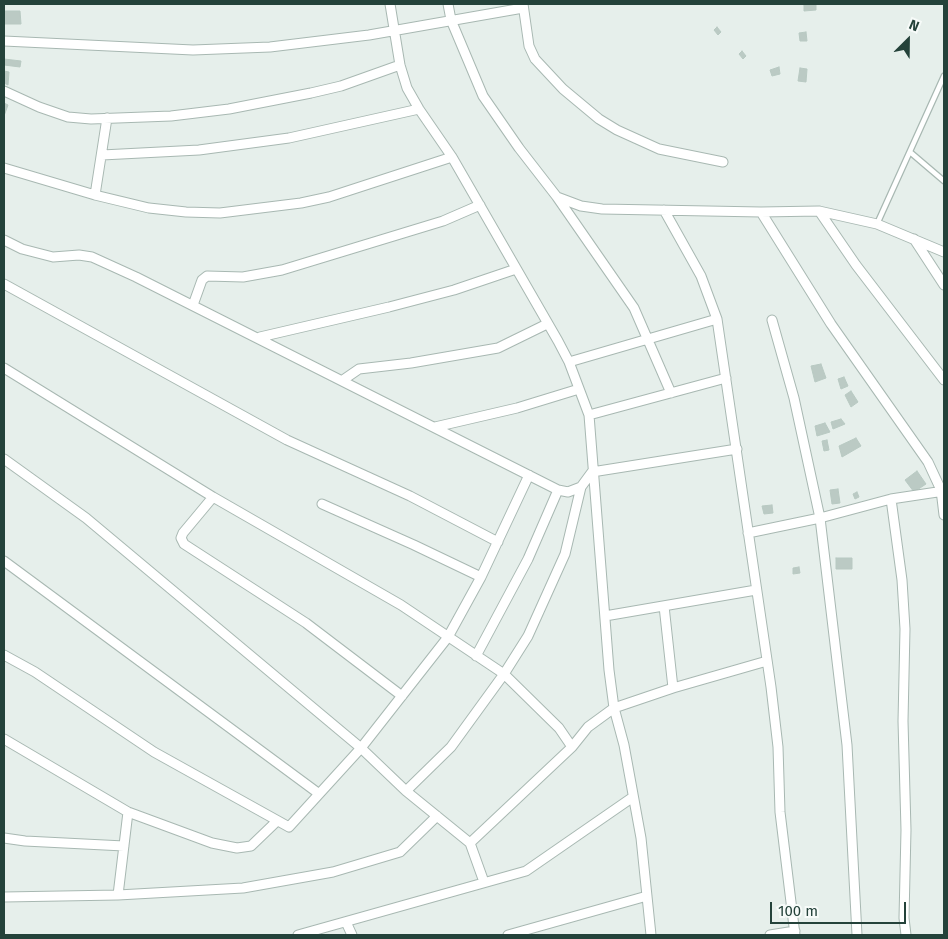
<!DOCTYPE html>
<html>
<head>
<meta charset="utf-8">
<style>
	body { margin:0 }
	#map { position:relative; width:948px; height:939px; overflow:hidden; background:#e6efeb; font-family:"Fira Sans",sans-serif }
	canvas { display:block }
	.frame { position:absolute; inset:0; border:5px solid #24423a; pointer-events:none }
	.north { position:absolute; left:883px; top:15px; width:50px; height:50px; -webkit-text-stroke:4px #f7fbf9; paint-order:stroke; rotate:23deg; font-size:14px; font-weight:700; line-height:20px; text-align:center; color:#24423a }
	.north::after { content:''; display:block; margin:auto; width:18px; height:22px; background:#24423a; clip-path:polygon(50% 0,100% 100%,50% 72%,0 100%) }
	.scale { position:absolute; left:770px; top:902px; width:136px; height:22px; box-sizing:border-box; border:2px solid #24423a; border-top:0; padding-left:6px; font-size:15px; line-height:18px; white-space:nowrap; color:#24423a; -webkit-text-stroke:4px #f7fbf9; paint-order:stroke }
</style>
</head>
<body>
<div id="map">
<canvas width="948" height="939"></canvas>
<div class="frame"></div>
<div class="north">N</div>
<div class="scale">100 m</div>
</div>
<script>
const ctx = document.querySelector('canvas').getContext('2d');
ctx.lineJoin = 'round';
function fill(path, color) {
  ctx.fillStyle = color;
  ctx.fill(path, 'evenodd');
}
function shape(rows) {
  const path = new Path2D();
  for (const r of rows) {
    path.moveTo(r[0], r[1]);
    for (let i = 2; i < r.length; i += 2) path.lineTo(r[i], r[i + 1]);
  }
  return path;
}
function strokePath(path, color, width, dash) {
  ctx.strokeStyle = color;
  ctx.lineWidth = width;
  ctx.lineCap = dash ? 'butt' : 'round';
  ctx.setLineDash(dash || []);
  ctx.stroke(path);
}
const building = shape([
	[804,5,816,5,816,10,804,11,804,5],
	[4,11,20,11,21,24,4,24,4,11],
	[717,27,721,32,718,35,714,30,717,27],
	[806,32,807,41,800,41,799,33,806,32],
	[742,51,746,56,743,59,739,54,742,51],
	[4,59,21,61,20,67,4,65,4,59],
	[779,67,780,74,772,76,770,70,779,67],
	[800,68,807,69,806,82,798,81,800,68],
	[4,71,9,72,8,85,4,83,4,71],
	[4,103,8,105,4,116,4,103],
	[821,364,826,378,815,382,811,366,821,364],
	[844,377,848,386,841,389,838,379,844,377],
	[851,391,858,402,851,407,845,395,851,391],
	[841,419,845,424,833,429,831,422,841,419],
	[825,423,830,432,817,436,815,426,825,423],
	[856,438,861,446,842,457,839,446,856,438],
	[827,440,829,450,824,451,822,441,827,440],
	[917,471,926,484,914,492,905,480,917,471],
	[838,489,840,503,832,504,830,490,838,489],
	[857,492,859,497,855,499,853,494,857,492],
	[772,505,773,513,764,514,762,506,772,505],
	[836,558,852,558,852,569,836,569,836,558],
	[799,567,800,573,793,574,793,568,799,567]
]);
const service = shape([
	[910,152,944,181],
	[877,224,944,76]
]);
const minor = shape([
	[390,4,400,65,407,88,419,109,452,157,558,341,569,362,589,415,609,670,614,708,624,745,641,838,651,935],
	[448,4,451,20,483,96,519,148,557,197,634,308,671,393],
	[523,4,529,46,535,59,563,89,599,119,617,130,659,149,723,162],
	[4,41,193,50,270,47,369,35,523,8],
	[4,91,39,107,68,117,91,119,171,116,229,109,311,93,341,86,400,65],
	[102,155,199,150,289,138,419,109],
	[4,168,95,195,149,208,186,212,220,213,301,203,329,197,452,157],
	[95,195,107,118],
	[557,197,581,206,602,209,761,212,819,211,877,224,944,252],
	[664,210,701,276,717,319,771,687,778,747,780,812,795,935],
	[819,211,856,265,944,380],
	[761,212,831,324,928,462,941,490,944,515],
	[914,239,944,285],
	[4,240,22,249,53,257,79,255,92,257,136,277,558,490,568,492,581,487,592,472,737,449],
	[4,284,287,440,410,496,498,542],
	[193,305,202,280,207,276,243,277,282,270,443,221,480,205],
	[772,320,794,398,820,518,847,745,857,935],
	[260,337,389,307,454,290,516,269],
	[569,362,717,319],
	[4,368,213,497,401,605,504,674,559,728,572,747],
	[343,380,359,369,411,363,498,348,547,324],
	[589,415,726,378],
	[435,427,517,408,579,389],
	[4,459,86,518,361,748,406,791,470,843,484,882],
	[213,497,183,533,181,538,184,544,306,623,402,696],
	[891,499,902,580,905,629,903,721,906,830,904,918,906,935],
	[322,504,414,545,481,577],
	[748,533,820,518,891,499,944,491],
	[4,561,318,793],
	[664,606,673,688],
	[605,616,756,590],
	[4,655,35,672,154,752,289,827,361,748,448,637,481,577,529,475],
	[476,656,528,559,558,490],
	[4,739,128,812,212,843,237,848,251,846,277,821],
	[406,791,451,747,504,674,528,636,565,554,581,487],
	[4,838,25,841,124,846],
	[470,843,572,747,588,727,614,708,673,688,767,661],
	[118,895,128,812],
	[4,897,118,895,243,888,333,872,400,852,437,816],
	[346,922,352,935],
	[298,935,526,871,633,797],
	[508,935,647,896],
	[770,935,795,931]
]);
fill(building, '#bbcac4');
strokePath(building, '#b8c9c2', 1);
strokePath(service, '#a8b8b2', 7);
strokePath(minor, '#a8b8b2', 11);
strokePath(service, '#fff', 4.5);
strokePath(minor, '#fff', 9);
</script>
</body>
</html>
